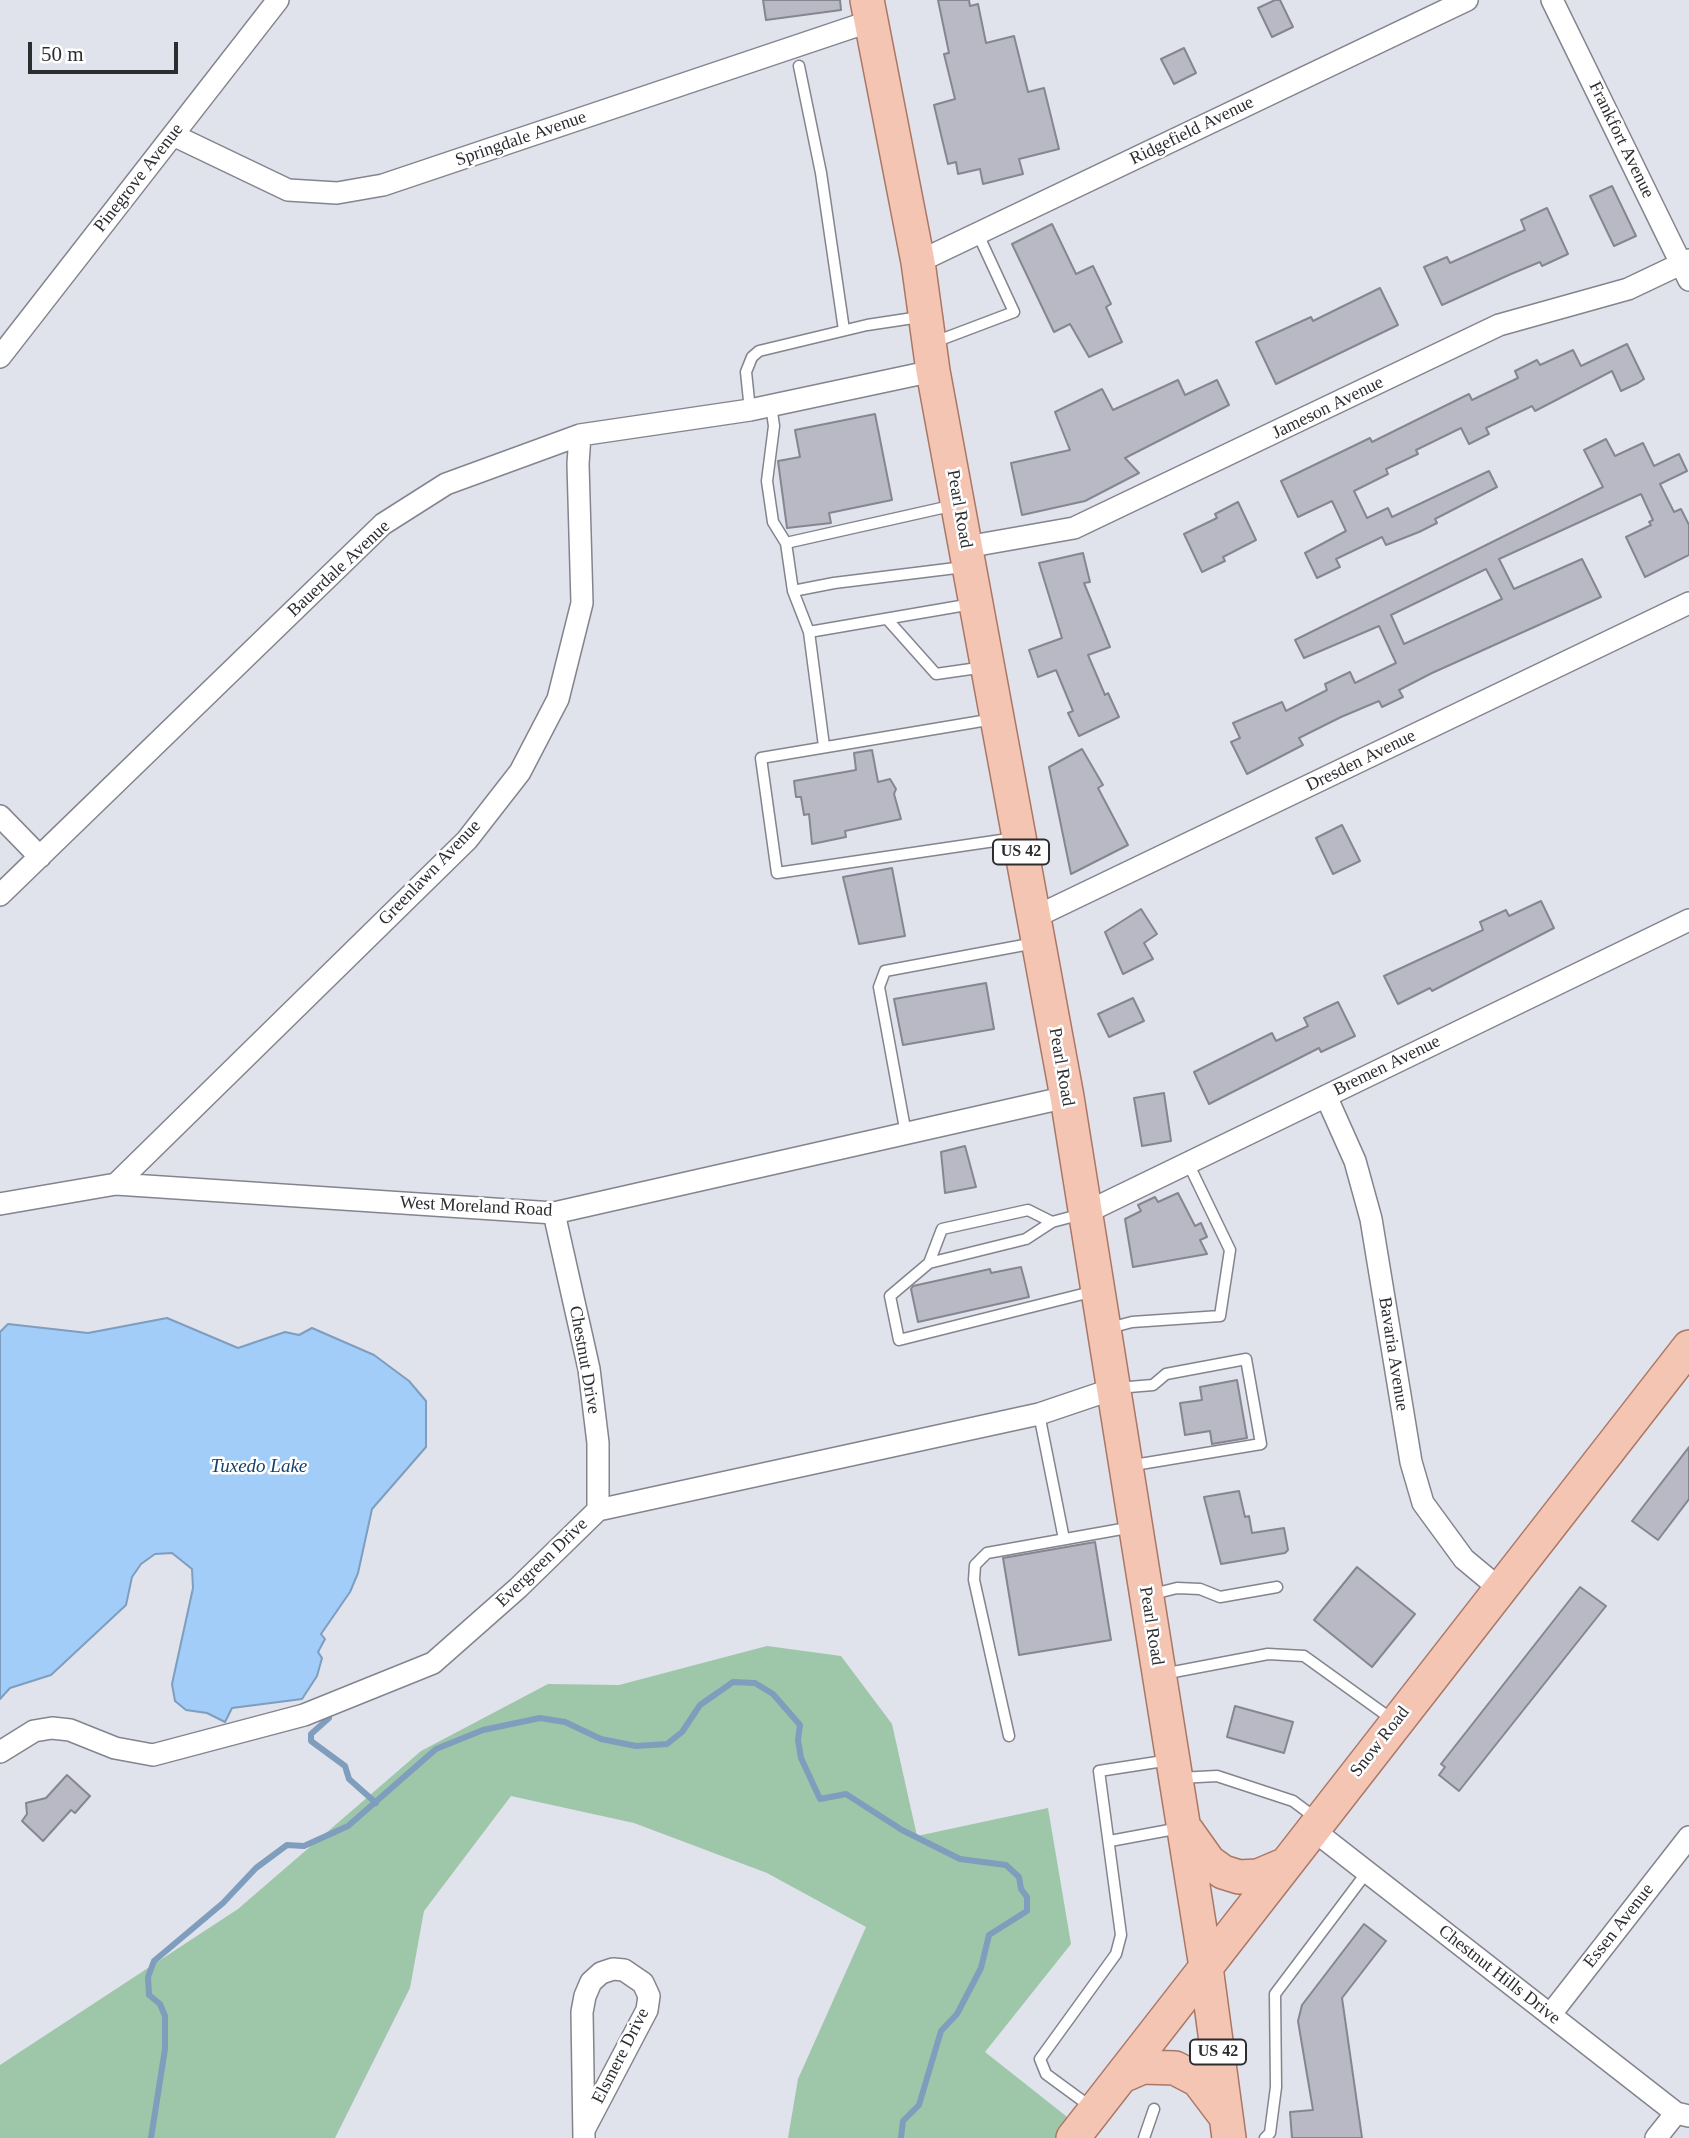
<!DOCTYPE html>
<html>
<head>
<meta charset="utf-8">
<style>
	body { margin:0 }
	#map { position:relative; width:1689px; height:2138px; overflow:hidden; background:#e0e2ec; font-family:"Times New Roman",serif }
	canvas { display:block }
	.scale { position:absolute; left:28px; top:42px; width:150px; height:32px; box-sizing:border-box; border:4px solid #2c2d31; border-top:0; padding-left:9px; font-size:21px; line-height:24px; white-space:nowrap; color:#2c2d31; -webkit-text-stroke:5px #fff; paint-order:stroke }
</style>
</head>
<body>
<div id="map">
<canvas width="1689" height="2138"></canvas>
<div class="scale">50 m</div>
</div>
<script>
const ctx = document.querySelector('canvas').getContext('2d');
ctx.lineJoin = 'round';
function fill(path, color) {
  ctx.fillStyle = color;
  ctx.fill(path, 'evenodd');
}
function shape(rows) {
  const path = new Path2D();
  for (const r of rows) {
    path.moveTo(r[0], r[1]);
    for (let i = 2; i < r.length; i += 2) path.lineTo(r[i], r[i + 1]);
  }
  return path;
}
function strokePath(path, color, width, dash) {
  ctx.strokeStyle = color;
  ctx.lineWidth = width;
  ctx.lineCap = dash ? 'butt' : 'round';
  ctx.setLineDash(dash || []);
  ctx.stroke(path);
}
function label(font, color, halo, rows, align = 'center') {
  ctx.font = font + ' "Times New Roman",serif';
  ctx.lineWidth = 5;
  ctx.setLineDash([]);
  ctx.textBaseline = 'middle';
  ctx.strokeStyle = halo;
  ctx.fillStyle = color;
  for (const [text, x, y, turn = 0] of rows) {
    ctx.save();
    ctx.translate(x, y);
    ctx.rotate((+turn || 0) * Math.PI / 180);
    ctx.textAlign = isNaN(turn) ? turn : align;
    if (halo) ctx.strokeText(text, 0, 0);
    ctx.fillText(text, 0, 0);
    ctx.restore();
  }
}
const green = shape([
	[767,1646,841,1656,892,1724,917,1836,1048,1808,1071,1944,985,2052,1071,2120,1057,2138,788,2138,798,2079,866,1927,767,1873,634,1823,511,1796,424,1911,410,1988,335,2138,0,2138,0,2065,238,1909,421,1751,548,1684,619,1685]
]);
const water = shape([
	[167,1318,238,1348,285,1332,299,1335,312,1328,374,1355,409,1381,426,1401,426,1447,372,1509,358,1573,350,1592,321,1634,325,1639,318,1652,322,1658,317,1676,302,1699,232,1708,225,1722,207,1713,186,1710,175,1701,172,1684,193,1588,192,1569,172,1553,155,1554,141,1564,132,1577,126,1605,51,1675,10,1688,0,1699,0,1332,8,1324,88,1333,167,1318]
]);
const stream = shape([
	[329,1718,311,1734,311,1741,345,1766,349,1779,376,1803],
	[151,2138,165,2049,165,2016,160,2004,149,1995,148,1977,154,1961,223,1903,256,1868,287,1845,304,1846,348,1826,436,1749,483,1730,540,1718,565,1722,601,1739,636,1746,667,1744,682,1732,700,1705,733,1682,755,1683,773,1694,800,1725,798,1740,801,1758,820,1799,846,1794,902,1830,960,1859,1006,1865,1019,1877,1021,1889,1027,1897,1027,1911,989,1935,981,1968,957,2014,941,2031,919,2105,903,2121,901,2138]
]);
const building = shape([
	[763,0,840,0,841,10,766,20,763,0],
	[938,0,969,0,970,6,978,4,986,43,1014,36,1028,92,1044,88,1059,149,1019,159,1023,174,983,184,980,169,958,174,956,162,948,164,934,105,955,99,944,54,949,53,938,0],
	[1275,0,1280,0,1293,27,1272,37,1258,8,1275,0],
	[1184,48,1196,73,1174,84,1161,59,1184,48],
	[1612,186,1636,236,1614,246,1590,196,1612,186],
	[1547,208,1568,254,1542,266,1540,262,1511,274,1442,305,1424,267,1447,257,1450,263,1525,230,1521,220,1547,208],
	[1052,224,1076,274,1093,266,1111,304,1106,307,1122,342,1089,357,1070,324,1054,332,1012,244,1052,224],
	[1380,288,1398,325,1276,384,1256,342,1311,317,1313,321,1380,288],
	[1627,344,1644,379,1638,383,1621,391,1612,371,1535,411,1532,406,1486,428,1489,434,1469,444,1461,428,1416,450,1418,454,1386,469,1388,474,1354,491,1367,518,1388,508,1392,517,1489,471,1497,487,1435,519,1437,523,1419,532,1386,545,1382,537,1336,559,1340,567,1317,578,1305,553,1346,531,1332,501,1298,517,1281,481,1370,438,1372,442,1469,394,1472,400,1518,378,1515,371,1537,360,1540,365,1573,350,1581,366,1627,344],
	[1178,380,1185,395,1217,380,1229,405,1125,458,1139,473,1085,501,1022,515,1011,463,1070,450,1055,412,1102,389,1113,410,1178,380],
	[875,414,892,500,829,513,831,523,787,528,778,461,800,457,795,430,875,414],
	[1606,439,1615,456,1643,443,1654,466,1679,454,1687,471,1660,484,1674,512,1681,509,1689,525,1689,555,1645,577,1626,537,1651,525,1649,522,1653,520,1641,494,1499,559,1514,589,1582,559,1601,597,1432,673,1399,690,1403,697,1382,707,1379,701,1341,717,1299,738,1303,745,1247,774,1231,742,1240,738,1233,723,1282,702,1286,711,1327,690,1325,684,1350,672,1355,683,1396,663,1379,626,1304,658,1295,640,1603,487,1584,450,1606,439],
	[1486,569,1502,599,1404,644,1391,615,1486,569],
	[1238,502,1256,540,1223,557,1225,561,1202,572,1184,534,1217,518,1215,514,1238,502],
	[1083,553,1090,582,1084,583,1110,647,1088,655,1105,695,1108,693,1119,717,1079,736,1068,713,1073,711,1056,670,1038,677,1029,650,1062,638,1039,563,1083,553],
	[1082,749,1103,785,1098,788,1128,845,1071,874,1049,767,1082,749],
	[872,750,878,782,890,779,896,789,894,794,901,819,845,831,846,837,812,844,809,814,804,815,801,797,796,797,794,781,856,770,854,753,872,750],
	[1342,825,1360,861,1333,874,1316,838,1342,825],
	[892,868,905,936,859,944,843,877,892,868],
	[1541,901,1554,928,1432,991,1430,988,1398,1004,1384,976,1483,930,1480,922,1506,910,1509,916,1541,901],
	[1141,909,1157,934,1144,943,1153,959,1123,974,1105,932,1141,909],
	[986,983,994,1029,903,1045,894,999,986,983],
	[1133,998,1144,1021,1109,1037,1098,1014,1133,998],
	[1338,1002,1355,1036,1321,1052,1319,1048,1209,1104,1194,1072,1272,1033,1276,1041,1308,1026,1304,1018,1338,1002],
	[1164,1093,1171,1141,1142,1146,1134,1098,1164,1093],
	[965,1146,976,1187,945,1193,941,1152,965,1146],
	[1178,1193,1195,1226,1201,1223,1207,1237,1200,1240,1207,1254,1133,1267,1125,1219,1141,1211,1138,1205,1155,1197,1158,1202,1178,1193],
	[1021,1267,1029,1297,918,1322,911,1289,913,1286,990,1269,991,1273,1021,1267],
	[1237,1380,1247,1438,1212,1444,1210,1431,1185,1435,1180,1403,1202,1400,1200,1387,1237,1380],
	[1689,1447,1689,1499,1658,1540,1632,1521,1689,1447],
	[1239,1491,1245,1517,1249,1516,1252,1533,1284,1528,1288,1550,1285,1553,1221,1564,1204,1497,1239,1491],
	[1095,1542,1111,1640,1019,1655,1003,1558,1095,1542],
	[1357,1567,1415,1614,1372,1667,1314,1620,1357,1567],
	[1580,1587,1606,1606,1459,1791,1439,1775,1445,1767,1441,1764,1580,1587],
	[1235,1706,1293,1722,1284,1753,1227,1737,1235,1706],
	[67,1775,90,1796,75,1813,71,1810,43,1841,22,1821,27,1814,26,1803,46,1798,67,1775],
	[1364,1924,1386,1941,1342,1998,1362,2138,1292,2138,1290,2112,1313,2110,1298,2021,1302,2005,1364,1924]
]);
const lane = shape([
	[799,66,821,173,844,330],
	[932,343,1014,312,977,232],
	[771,405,774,426,767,481,773,522,786,543,793,591,809,632,824,746],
	[750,410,746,372,752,357,759,351,867,325,920,317],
	[786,543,955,505],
	[793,591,834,583,964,567],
	[887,619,936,674,985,667],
	[809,632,972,604],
	[994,719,761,758,777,873,1015,838],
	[906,1134,879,987,885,971,1035,943],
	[1082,1214,1052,1222,1026,1239,929,1263,890,1296,899,1340,1095,1291],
	[929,1263,942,1229,1028,1210,1052,1222],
	[1109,1328,1132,1322,1220,1316,1230,1250,1189,1165],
	[1117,1388,1153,1385,1166,1374,1246,1359,1261,1444,1128,1466],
	[1039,1414,1064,1539],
	[1149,1595,1177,1588,1200,1589,1220,1597,1277,1587],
	[1163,1674,1268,1654,1304,1656,1393,1720],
	[1009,1736,974,1580,975,1565,987,1553,1133,1527],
	[1179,1778,1217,1776,1293,1801,1317,1819],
	[1110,1841,1180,1828],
	[1091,2107,1046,2074,1040,2059,1116,1954,1121,1935,1099,1771,1170,1760],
	[1144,2138,1154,2109],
	[1265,2138,1270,2133,1276,2087,1275,1994,1367,1872]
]);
const street = shape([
	[1552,0,1689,280],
	[173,135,288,190,337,193,383,185,871,21],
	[918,262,1467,0],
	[0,357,278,0],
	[966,547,1074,528,1499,325,1628,289,1689,260],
	[0,816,40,857],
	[0,895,383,524,446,484,580,435,750,410,933,371],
	[1033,918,1689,603],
	[1326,1096,1355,1161,1371,1219,1411,1462,1423,1503,1464,1559,1500,1589],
	[116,1184,467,840,520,772,558,699,582,603,578,464,580,435],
	[0,1204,116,1184,554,1213,1067,1097],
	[554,1213,589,1369,598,1443,598,1510],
	[1085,1213,1689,920],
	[0,1752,34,1731,52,1728,70,1730,115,1748,153,1755,304,1715,433,1663,518,1588,598,1510,1039,1414,1113,1389],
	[1312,1829,1676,2113,1689,2116],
	[1550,2015,1689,1837],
	[584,2138,582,2012,585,1996,591,1982,601,1973,613,1969,624,1970,643,1983,649,1996,647,2010,585,2128],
	[1656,2138,1676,2113]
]);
const primary = shape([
	[867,0,918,262,933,371,1067,1097,1206,1967,1229,2138],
	[1187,1831,1209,1862,1223,1872,1239,1877,1258,1876,1284,1865],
	[1122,2076,1143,2067,1175,2068,1198,2080,1226,2117],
	[1073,2138,1689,1347]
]);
const shields = [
	[1021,852,56],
	[1218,2052,56]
];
const shieldNames = [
	["US 42",1021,852],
	["US 42",1218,2052]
];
const streetNames = [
	["Ridgefield Avenue",1192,131,-26],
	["Springdale Avenue",521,139,-19],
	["Frankfort Avenue",1621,140,64],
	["Pinegrove Avenue",139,178,-52],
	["Jameson Avenue",1328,408,-26],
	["Pearl Road",959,509,80],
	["Bauerdale Avenue",339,569,-43],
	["Dresden Avenue",1361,761,-26],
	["Greenlawn Avenue",430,873,-46],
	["Bremen Avenue",1387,1066,-26],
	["Pearl Road",1061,1067,80],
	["West Moreland Road",476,1207,3],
	["Bavaria Avenue",1393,1354,81],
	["Chestnut Drive",584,1360,80],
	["Evergreen Drive",542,1563,-44],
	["Pearl Road",1151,1626,81],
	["Snow Road",1380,1742,-52],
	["Essen Avenue",1619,1926,-52],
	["Chestnut Hills Drive",1499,1975,38],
	["Elsmere Drive",621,2056,-63]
];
const waterNames = [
	["Tuxedo Lake",259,1467]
];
fill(green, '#9ec6a9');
fill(water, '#a2cdf9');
strokePath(water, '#7f9dbd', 2);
strokePath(stream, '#7f9dbd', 6);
fill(building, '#b8b9c4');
strokePath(building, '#858690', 2);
strokePath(lane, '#83848e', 13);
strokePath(street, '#83848e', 24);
strokePath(primary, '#ab7765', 36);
strokePath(lane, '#fff', 10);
strokePath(street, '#fff', 21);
strokePath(primary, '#f5c5b3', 33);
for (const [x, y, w] of shields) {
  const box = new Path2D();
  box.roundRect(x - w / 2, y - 12.5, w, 25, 5);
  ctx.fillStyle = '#fff';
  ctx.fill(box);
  strokePath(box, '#2c2d31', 2);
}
label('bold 16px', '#2c2d31', null, shieldNames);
label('18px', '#2c2d31', '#fff', streetNames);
label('italic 19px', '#14406a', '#fff', waterNames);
</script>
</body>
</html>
